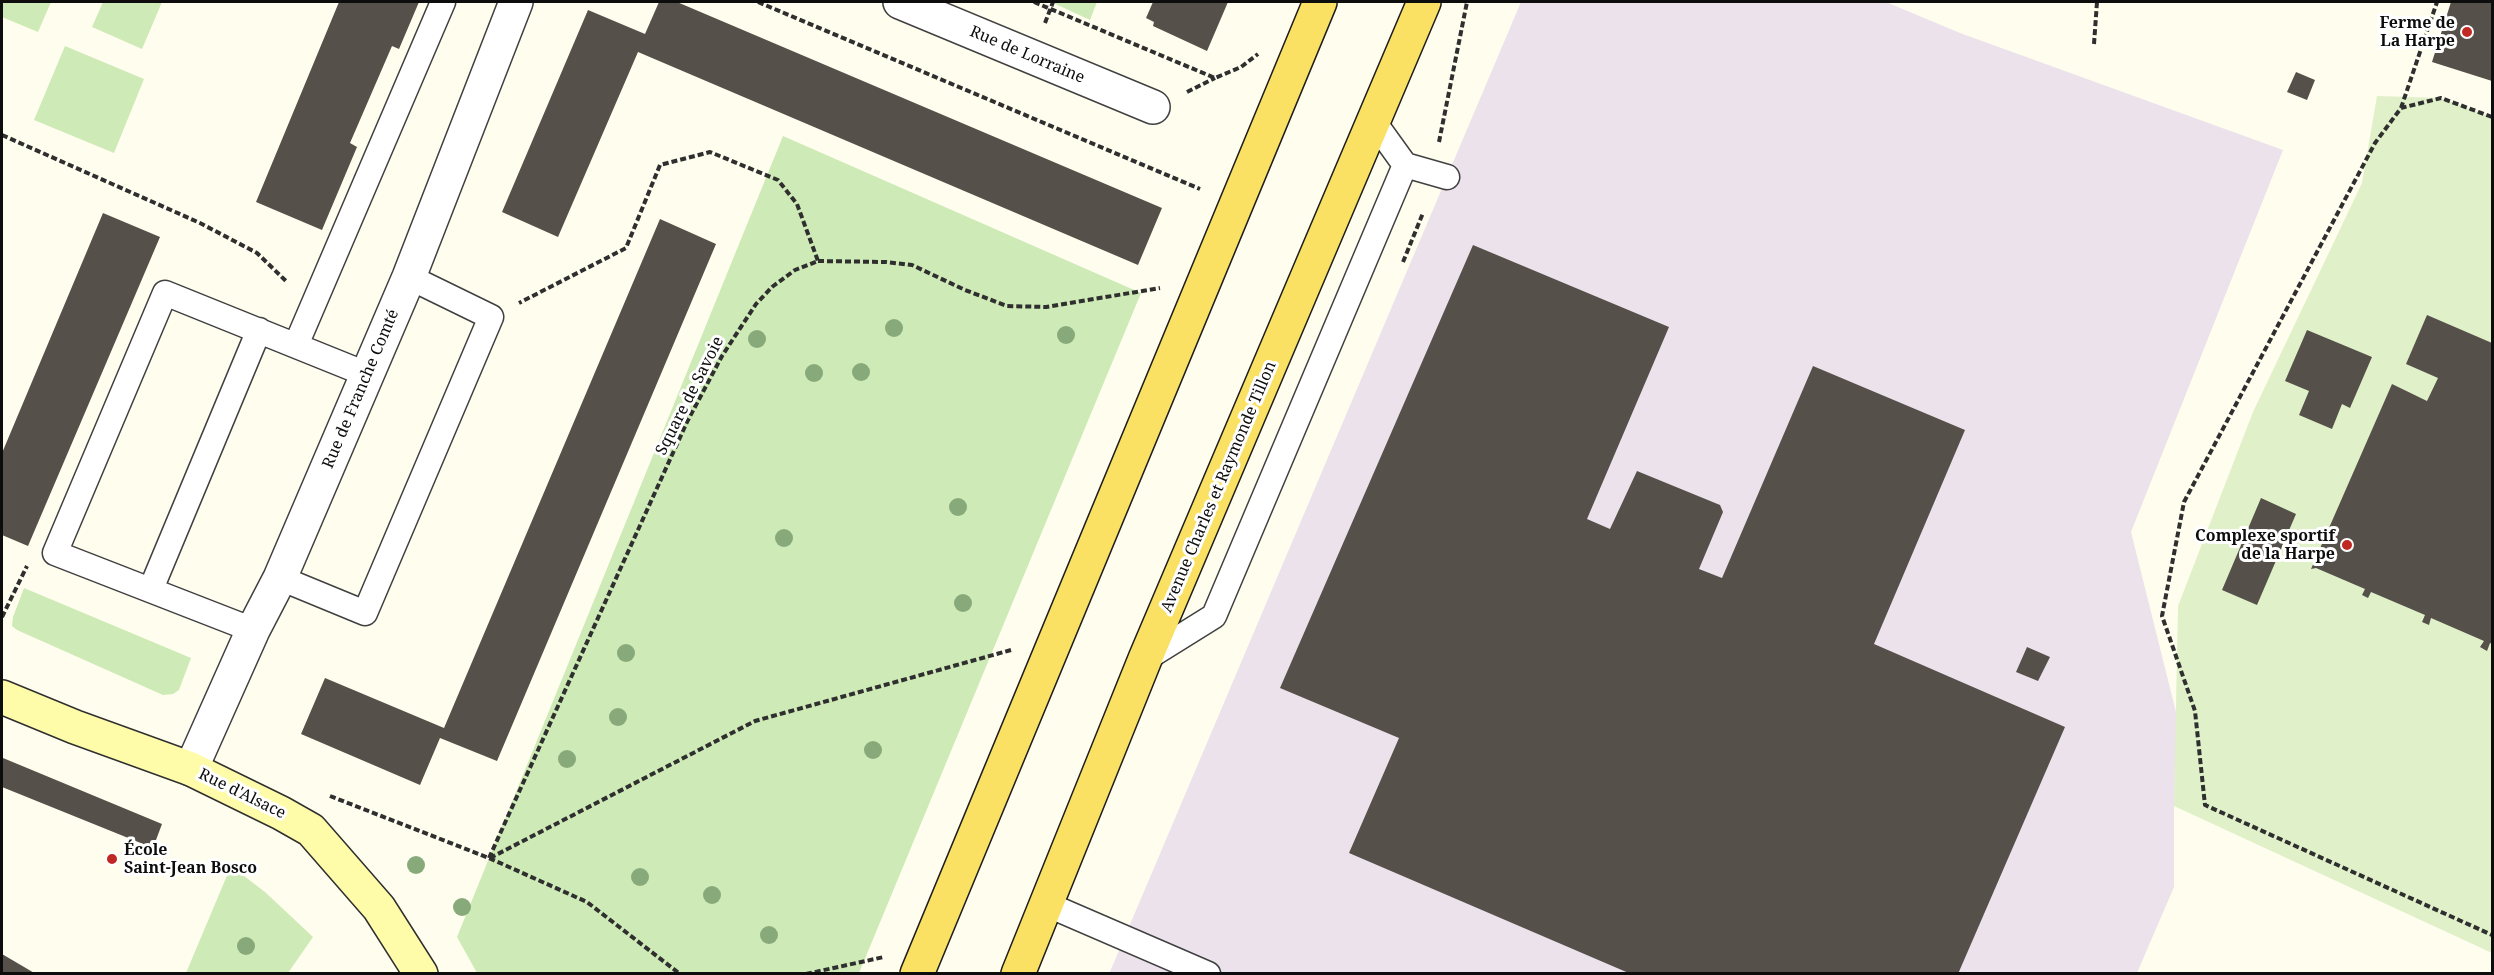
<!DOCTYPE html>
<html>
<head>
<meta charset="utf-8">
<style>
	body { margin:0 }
	#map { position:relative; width:2494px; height:975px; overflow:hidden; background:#fffdee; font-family:"Noto Serif",serif }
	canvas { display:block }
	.frame { position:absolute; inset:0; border:3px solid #0d0d0d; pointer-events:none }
</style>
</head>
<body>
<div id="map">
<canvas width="2494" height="975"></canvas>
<div class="frame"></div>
</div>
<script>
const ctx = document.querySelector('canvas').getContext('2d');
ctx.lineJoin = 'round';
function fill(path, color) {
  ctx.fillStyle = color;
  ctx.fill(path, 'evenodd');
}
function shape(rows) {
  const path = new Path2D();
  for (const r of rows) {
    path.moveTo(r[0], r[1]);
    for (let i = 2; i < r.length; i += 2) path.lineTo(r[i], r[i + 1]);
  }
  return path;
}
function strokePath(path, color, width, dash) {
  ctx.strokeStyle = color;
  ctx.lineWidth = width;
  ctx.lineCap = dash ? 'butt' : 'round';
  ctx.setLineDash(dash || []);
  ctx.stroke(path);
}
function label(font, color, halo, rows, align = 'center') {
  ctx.font = font + ' "Noto Serif",serif';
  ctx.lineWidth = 6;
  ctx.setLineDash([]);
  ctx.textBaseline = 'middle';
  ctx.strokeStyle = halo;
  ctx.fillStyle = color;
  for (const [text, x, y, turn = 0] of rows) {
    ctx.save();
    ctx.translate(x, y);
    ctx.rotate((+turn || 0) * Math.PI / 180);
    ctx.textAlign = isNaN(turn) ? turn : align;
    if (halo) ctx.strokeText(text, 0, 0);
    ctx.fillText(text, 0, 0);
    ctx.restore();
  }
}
const industrial = shape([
	[1521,2,1886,2,1960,33,2283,150,2131,532,2179,724,2197,731,2174,806,2174,887,2137,973,1109,974]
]);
const green = shape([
	[2,2,51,2,38,32,2,17],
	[103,2,162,2,142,49,92,27],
	[1051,2,1097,2,1090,20],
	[65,46,144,79,114,153,34,120],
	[783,136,1141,293,859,973,477,973,457,937],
	[24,588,191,658,179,690,173,694,163,695,17,630,12,626,13,617],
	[231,866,265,892,313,937,288,973,186,973]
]);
const pitch = shape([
	[2377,96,2441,98,2492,117,2492,953,2174,806,2178,606,2253,412,2362,183]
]);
const building = shape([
	[339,2,419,2,399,49,392,46,350,143,357,147,322,230,256,202],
	[659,2,677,2,1162,208,1138,265,638,52,558,237,502,212,588,10,645,34],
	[1153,2,1228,2,1207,51,1153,26,1154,22,1146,18],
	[2451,2,2492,2,2492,81,2432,62],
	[2296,72,2315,80,2307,100,2287,92],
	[103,213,160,237,28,546,2,535,2,453],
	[660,219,716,244,497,761,440,738,420,785,301,734,325,678,444,728],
	[1473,245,1669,327,1587,519,1610,529,1637,471,1720,505,1723,512,1699,569,1722,578,1813,366,1965,430,1874,644,2065,727,1958,974,1631,974,1349,853,1399,738,1280,688],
	[2427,315,2492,343,2492,644,2490,643,2487,651,2480,647,2484,641,2431,618,2429,625,2422,622,2425,615,2371,592,2368,598,2362,595,2365,589,2316,568,2311,569,2392,384,2427,401,2438,378,2406,364],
	[2307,330,2372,357,2350,408,2342,404,2332,429,2299,415,2309,391,2285,381],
	[2261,498,2296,514,2257,605,2222,590],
	[2027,647,2050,657,2038,681,2016,672],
	[3,758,162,824,153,848,2,787],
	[2,954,36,974,2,974]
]);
const path = shape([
	[758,2,1200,189],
	[1034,2,1215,78,1241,67,1258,54],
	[1045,23,1053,2],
	[2094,44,2097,2],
	[1187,92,1215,78],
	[2401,108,2437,2],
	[2492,117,2441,98,2401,108,2375,143,2184,502,2162,616,2195,711,2205,805,2492,935],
	[2,135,200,223,257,253,287,282],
	[1439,142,1467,2],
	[818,261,886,262,912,265,965,290,1007,306,1046,307,1160,288],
	[1403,262,1423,213],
	[2,617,27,566],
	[330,796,489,858,587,902,680,974],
	[489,858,687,422,722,356,756,304,772,287,795,270,818,261,797,204,778,180,710,152,660,165,626,248,519,303],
	[490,858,755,721,1011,650],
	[806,974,884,957]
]);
const lane = shape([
	[1405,165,1447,177],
	[296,345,443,2],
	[280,578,365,613,491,317,409,277],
	[151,589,259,330],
	[253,630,55,553,165,293,366,374],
	[1145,659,1214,616,1405,165,1374,122],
	[1046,904,1208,974]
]);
const street = shape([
	[900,2,1153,107],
	[191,769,253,630,280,578,409,277,516,2]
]);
const secondary = shape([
	[2,697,75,727,191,769,281,813,311,830,379,908,421,974]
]);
const primary = shape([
	[917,974,1320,2],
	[1018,974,1145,659,1424,2]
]);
const trees = [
	[894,328],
	[1066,335],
	[757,339],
	[861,372],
	[814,373],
	[958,507],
	[784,538],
	[963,603],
	[626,653],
	[618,717],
	[873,750],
	[567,759],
	[416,865],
	[640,877],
	[712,895],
	[462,907],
	[769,935],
	[246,946]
];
const markers = [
	[2467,32,6,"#bf2823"],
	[2347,545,6,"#bf2823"],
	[112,859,6,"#bf2823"]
];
const poiNames = [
	["Ferme de",2455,23],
	["La Harpe",2455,41],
	["Complexe sportif",2335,536],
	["de la Harpe",2335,554],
	["École",124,850,"left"],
	["Saint-Jean Bosco",124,868,"left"]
];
const streetNames = [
	["Rue de Lorraine",1027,55,23],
	["Rue de Franche Comté",361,389,-67],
	["Square de Savoie",690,396,-63],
	["Avenue Charles et Raymonde Tillon",1219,487,-67],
	["Rue d'Alsace",242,794,26]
];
fill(industrial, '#ece2ec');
fill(green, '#ceeab7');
fill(pitch, '#e0f1c9');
fill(building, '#56504a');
strokePath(lane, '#404040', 27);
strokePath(street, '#404040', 36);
strokePath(secondary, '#2f2f2f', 36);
strokePath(primary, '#1e1e1e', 36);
strokePath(path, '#2f2f2f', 4, [6, 3]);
strokePath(lane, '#fff', 24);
strokePath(street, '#fff', 33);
strokePath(secondary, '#fffca9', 33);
strokePath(primary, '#fae163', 33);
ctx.fillStyle = '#88aa7b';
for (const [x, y] of trees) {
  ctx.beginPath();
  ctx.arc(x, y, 9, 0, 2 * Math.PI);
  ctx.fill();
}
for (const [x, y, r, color] of markers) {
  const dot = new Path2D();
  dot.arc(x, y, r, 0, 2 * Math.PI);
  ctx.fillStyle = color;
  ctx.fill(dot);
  strokePath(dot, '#fff', 2);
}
label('bold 16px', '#0d0d0d', '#fff', poiNames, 'right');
label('16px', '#0d0d0d', '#fff', streetNames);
</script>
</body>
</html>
